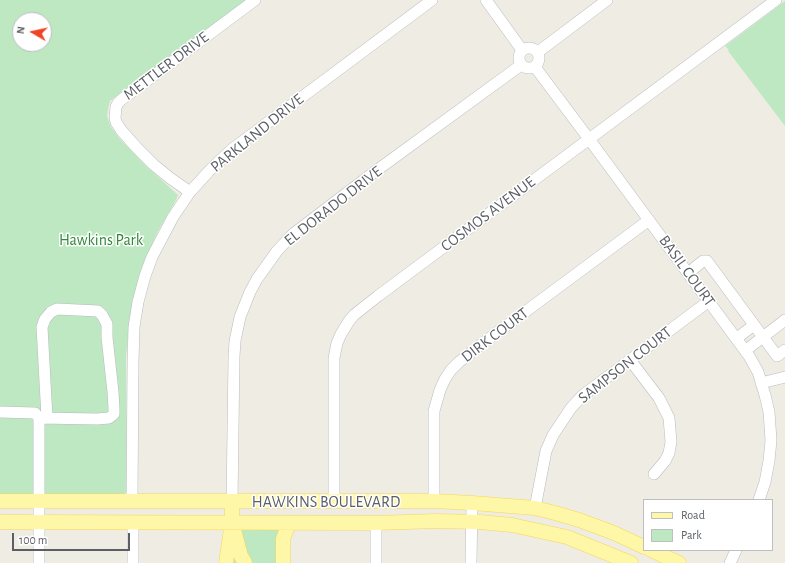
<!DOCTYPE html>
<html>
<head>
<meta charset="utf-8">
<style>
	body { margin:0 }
	#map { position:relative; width:785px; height:563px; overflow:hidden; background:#efede3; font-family:"Alegreya Sans",sans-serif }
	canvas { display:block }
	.legend { position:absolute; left:643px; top:499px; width:130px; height:52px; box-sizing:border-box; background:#fff; border:1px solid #bdbfc1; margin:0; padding:5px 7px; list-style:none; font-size:12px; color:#5b5f65 }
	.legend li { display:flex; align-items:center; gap:8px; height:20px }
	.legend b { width:20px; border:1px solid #bdbfc1 }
	.north { position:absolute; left:12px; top:12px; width:40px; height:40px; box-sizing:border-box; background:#fff; border:1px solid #bdbfc1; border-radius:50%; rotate:279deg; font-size:11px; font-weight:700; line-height:16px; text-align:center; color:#5b5f65 }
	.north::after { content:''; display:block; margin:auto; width:14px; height:18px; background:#f14427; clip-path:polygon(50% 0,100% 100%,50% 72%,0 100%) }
	.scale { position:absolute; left:12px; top:533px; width:118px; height:18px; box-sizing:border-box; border:2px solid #5b5f65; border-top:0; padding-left:5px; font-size:12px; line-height:14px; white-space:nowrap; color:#5b5f65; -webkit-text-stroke:3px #fff; paint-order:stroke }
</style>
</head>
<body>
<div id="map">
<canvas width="785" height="563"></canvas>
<ul class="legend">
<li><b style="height:5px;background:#fff7a8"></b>Road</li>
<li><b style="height:11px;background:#bee8c1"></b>Park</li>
</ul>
<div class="north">N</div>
<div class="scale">100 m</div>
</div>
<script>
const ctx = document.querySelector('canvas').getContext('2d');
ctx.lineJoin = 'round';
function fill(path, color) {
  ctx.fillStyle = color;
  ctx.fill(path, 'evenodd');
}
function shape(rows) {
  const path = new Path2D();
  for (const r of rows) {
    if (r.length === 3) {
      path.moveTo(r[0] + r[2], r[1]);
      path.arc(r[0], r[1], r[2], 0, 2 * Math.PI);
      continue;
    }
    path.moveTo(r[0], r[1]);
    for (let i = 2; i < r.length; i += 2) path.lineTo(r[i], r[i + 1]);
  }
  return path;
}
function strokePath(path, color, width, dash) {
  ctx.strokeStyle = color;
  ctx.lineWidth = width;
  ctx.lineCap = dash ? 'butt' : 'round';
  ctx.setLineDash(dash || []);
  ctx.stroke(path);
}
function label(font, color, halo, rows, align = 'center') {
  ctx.font = font + ' "Alegreya Sans",sans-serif';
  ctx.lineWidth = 3;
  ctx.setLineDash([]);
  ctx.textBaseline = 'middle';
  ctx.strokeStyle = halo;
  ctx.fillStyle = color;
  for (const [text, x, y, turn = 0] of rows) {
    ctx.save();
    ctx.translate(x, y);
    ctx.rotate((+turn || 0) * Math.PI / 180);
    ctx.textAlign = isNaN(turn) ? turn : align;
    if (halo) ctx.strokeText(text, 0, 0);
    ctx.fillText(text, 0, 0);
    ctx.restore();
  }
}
const green = shape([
	[0,0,246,0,110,101,108,109,107,116,111,127,120,139,146,166,178,195,176,200,157,233,141,271,131,310,126,356,127,492,117,497,0,497],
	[20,20,44,20,44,44,20,44],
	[785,1,785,126,728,51,729,50,725,46],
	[232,529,281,529,281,563,231,563]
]);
const minor = shape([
	[486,0,522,50],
	[529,58,10],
	[538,52,607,0],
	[535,67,589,139,749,356,758,372,765,395,769,412,771,440,769,461,765,482,759,500],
	[190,192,170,178,154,165,136,147,121,130,116,122,115,118,116,107,118,103,121,100,255,0],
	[688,273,703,261,707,261,777,356,785,350],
	[737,338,754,325],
	[746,350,785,320],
	[630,360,659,398,669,418,671,442,669,453,665,461,654,474],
	[761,383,785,377],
	[0,412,35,413,39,418,39,563],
	[39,418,97,419,109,418,114,414,114,409,113,392,107,337,107,324,102,315,98,311,57,309,51,312,45,319,42,327,47,418],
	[434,501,434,411,440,390,445,379,451,370,459,362,483,343,649,220],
	[132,502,133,362,134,327,138,302,145,276,152,257,173,217,190,192,210,170,231,150,432,0],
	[232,502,234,357,235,341,240,317,250,292,257,279,277,251,293,234,369,176,521,65],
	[334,502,334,358,337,343,341,334,349,321,354,315,378,296,776,0],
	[535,508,546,451,553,435,571,408,582,396,602,381,709,301],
	[133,563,133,522],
	[376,563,376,523],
	[471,563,472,503],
	[730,563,736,550]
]);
const major = shape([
	[0,501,434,501,472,503,535,508,555,513,579,520,614,533,644,547],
	[0,522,376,523,436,521,480,522,512,525,567,537,631,563],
	[234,530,239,549,241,556,245,563],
	[651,550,679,563],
	[226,563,232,522,232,502],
	[283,563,283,539,289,523]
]);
const streetNames = [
	["METTLER DRIVE",166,66,-37],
	["PARKLAND DRIVE",257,133,-39],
	["EL DORADO DRIVE",333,206,-38],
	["COSMOS AVENUE",488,214,-37],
	["BASIL COURT",687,271,54],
	["DIRK COURT",495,335,-37],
	["SAMPSON COURT",625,365,-38],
	["HAWKINS BOULEVARD",326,502]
];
const parkNames = [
	["Hawkins Park",101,240]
];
fill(green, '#bee8c1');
strokePath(minor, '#b8bbc0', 12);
strokePath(major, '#f8d553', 15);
strokePath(minor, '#fff', 11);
strokePath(major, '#fff7a8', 14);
label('16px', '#5b5f65', '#fff', streetNames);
label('16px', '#31873b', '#fff', parkNames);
</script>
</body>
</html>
